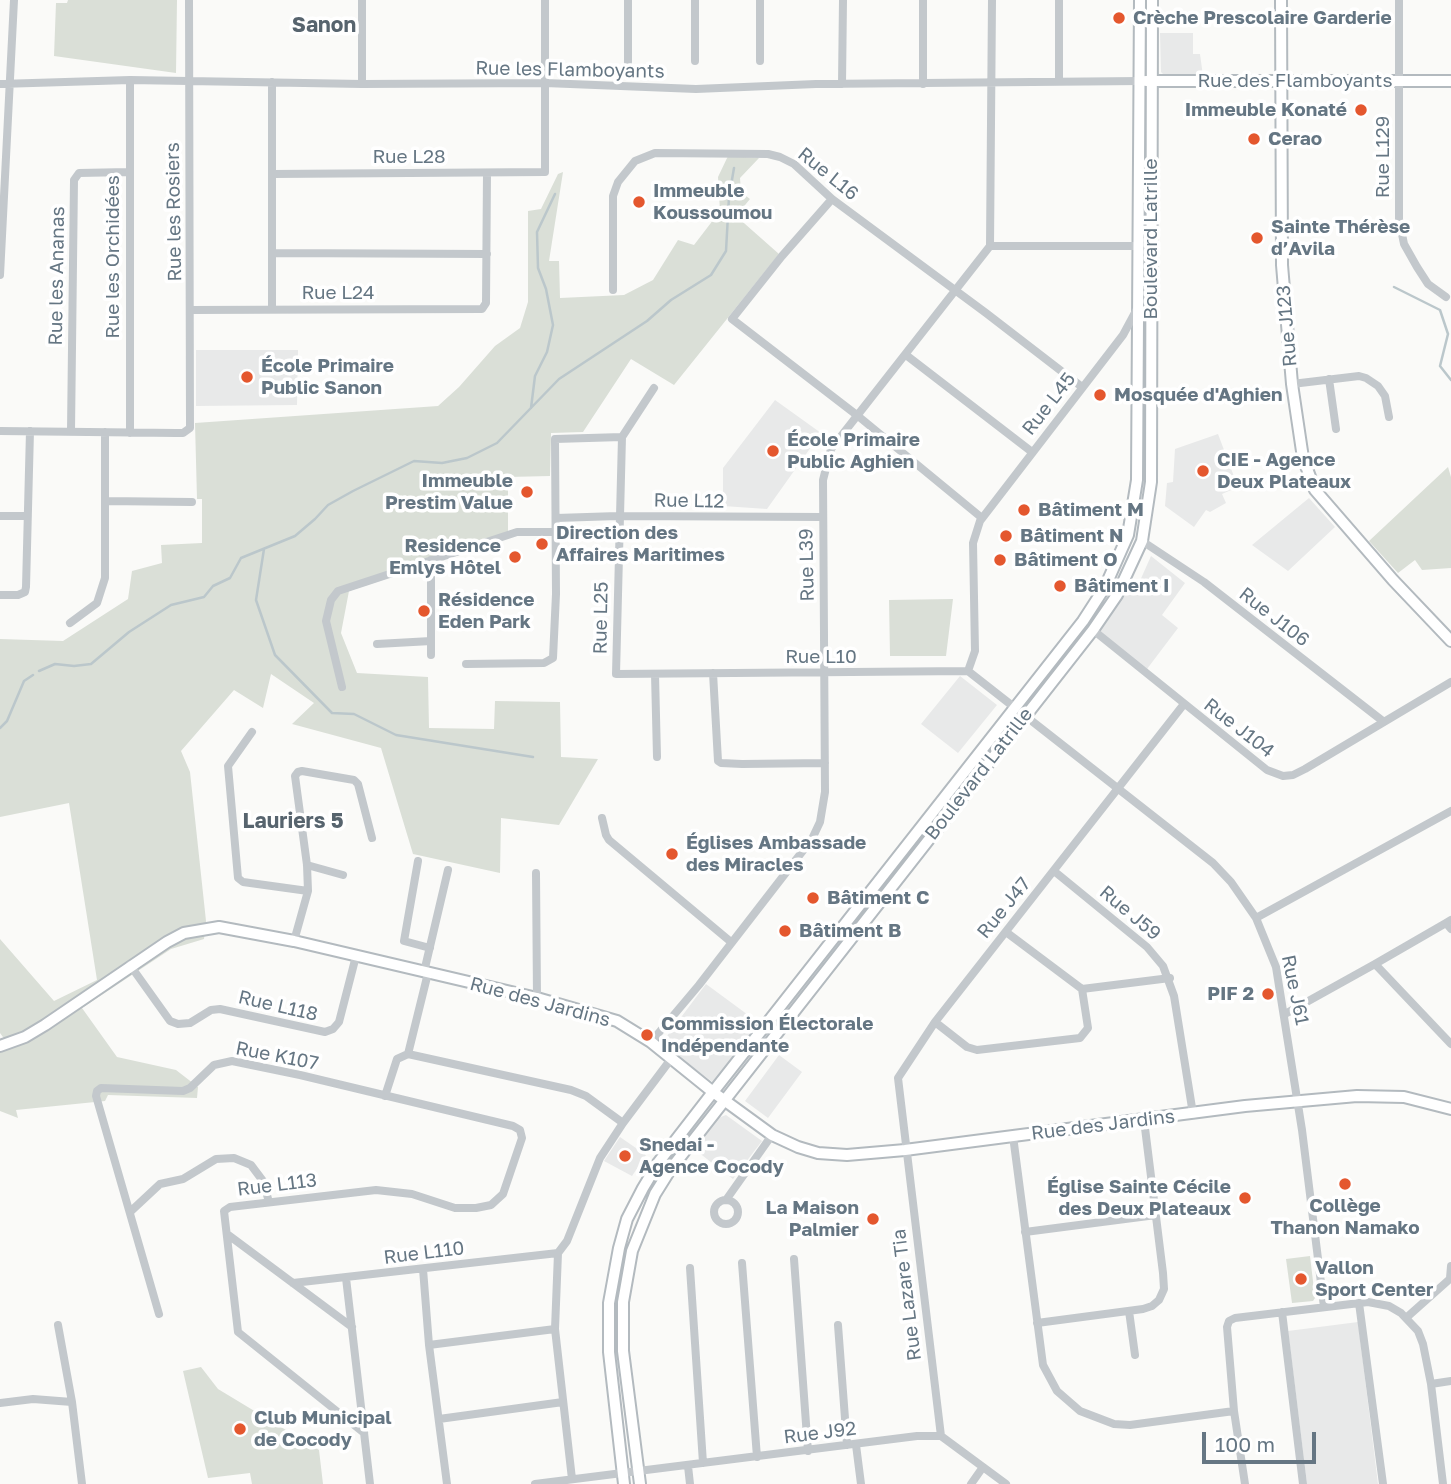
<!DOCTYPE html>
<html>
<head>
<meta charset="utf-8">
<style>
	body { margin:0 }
	#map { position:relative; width:1451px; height:1484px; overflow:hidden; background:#fafaf8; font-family:"Golos Text",sans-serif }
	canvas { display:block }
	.scale { position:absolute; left:1202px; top:1432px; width:114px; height:32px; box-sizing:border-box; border:4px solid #657683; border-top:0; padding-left:9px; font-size:21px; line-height:24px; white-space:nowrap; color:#657683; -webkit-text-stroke:5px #fff; paint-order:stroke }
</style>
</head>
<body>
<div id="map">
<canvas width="1451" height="1484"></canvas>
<div class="scale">100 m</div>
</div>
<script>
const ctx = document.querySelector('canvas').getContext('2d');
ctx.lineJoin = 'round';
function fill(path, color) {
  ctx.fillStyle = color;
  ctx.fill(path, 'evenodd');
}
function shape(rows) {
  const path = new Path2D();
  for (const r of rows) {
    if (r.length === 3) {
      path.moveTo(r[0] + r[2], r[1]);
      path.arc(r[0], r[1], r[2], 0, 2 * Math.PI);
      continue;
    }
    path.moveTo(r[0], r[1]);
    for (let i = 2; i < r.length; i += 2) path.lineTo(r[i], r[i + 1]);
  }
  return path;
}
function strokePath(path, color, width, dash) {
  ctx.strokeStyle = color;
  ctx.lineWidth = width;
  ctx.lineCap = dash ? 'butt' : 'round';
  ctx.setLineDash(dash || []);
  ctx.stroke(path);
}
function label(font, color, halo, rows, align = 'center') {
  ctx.font = font + ' "Golos Text",sans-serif';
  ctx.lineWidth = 7;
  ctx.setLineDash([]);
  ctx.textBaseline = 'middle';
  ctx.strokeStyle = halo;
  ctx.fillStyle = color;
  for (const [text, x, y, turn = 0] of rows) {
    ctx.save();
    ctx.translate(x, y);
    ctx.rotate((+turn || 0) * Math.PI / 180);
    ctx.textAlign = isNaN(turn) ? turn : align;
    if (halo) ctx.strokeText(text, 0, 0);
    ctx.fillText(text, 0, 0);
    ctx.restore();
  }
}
const built = shape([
	[1160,33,1193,33,1193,54,1200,54,1203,76,1165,76,1161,72],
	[196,350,298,350,297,405,196,406],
	[775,400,821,433,767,509,723,506,723,468],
	[1218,434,1238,487,1222,494,1226,503,1210,512,1206,510,1194,527,1165,506,1167,483,1173,482,1175,449],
	[1309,498,1335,527,1288,571,1252,545],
	[1151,556,1185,583,1162,615,1178,628,1147,669,1098,631,1128,591,1135,595,1140,587,1139,583],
	[960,676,997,705,958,753,921,724],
	[706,984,759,1023,714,1083,661,1044],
	[779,1055,802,1072,768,1118,745,1101],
	[726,1115,762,1141,733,1179,694,1149,718,1118],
	[620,1137,646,1155,632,1176,604,1161],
	[1358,1322,1378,1484,1307,1484,1288,1331]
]);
const green = shape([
	[68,0,177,0,176,73,54,56,56,3,67,3],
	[728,156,759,158,740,178,741,192,750,199,736,216,779,254,674,385,631,359,583,432,551,433,550,476,508,477,508,538,349,591,341,633,357,673,428,677,429,728,494,729,495,701,560,702,561,757,598,759,559,825,501,818,500,873,413,854,381,748,292,724,314,703,271,674,263,708,234,690,181,751,190,772,206,921,204,939,171,949,82,1008,117,1057,176,1070,198,1087,197,1098,108,1095,105,1101,16,1110,18,1118,0,1111,0,1052,11,1048,0,1033,0,939,54,1001,97,980,69,803,0,817,0,639,63,641,128,599,132,571,162,563,161,545,202,543,202,499,197,499,195,423,438,406,459,387,495,346,520,328,528,302,528,211,541,209,558,174,563,172,549,261,559,261,560,298,624,295,653,280,678,240,694,245,720,211,718,177],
	[1448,467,1451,477,1451,568,1422,570,1415,560,1398,573,1369,541],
	[953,599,946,656,890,656,889,600],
	[1310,1256,1315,1298,1313,1301,1292,1303,1286,1259],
	[201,1367,218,1389,319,1450,323,1484,252,1484,250,1473,208,1478,183,1371]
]);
const stream = shape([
	[1394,287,1440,310,1448,334,1440,366,1451,380],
	[531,408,535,376,547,352,553,325,546,289,538,268,537,232,555,194],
	[264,549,256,600,275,655,332,713,354,714,396,735,533,757],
	[39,671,55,664,74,666,91,664,129,632,171,605,204,597,213,586,230,578,241,558,295,536,315,519,328,505,353,491,414,461,442,463,467,458,497,443,559,379,647,321,671,300,711,275,726,251,729,197,734,168],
	[0,728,7,721,24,681,33,675]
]);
const street = shape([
	[628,0,628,62],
	[695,0,695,61],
	[923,0,923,84],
	[1399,0,1399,219,1404,244,1417,267,1428,284,1446,297],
	[760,61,760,0],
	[130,80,130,433],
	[1059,81,1059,0],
	[0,84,130,80,362,84,545,83,696,89,816,84,1140,81],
	[362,84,362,0],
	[842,84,843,0],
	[273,174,545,172,545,0],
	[832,199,782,256,732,319,858,416,982,518],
	[990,246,1139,246],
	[274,253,487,254],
	[0,275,14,0],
	[613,290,613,196,618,182,635,161,655,153,768,154,780,157,794,164,832,199,986,313,1082,387],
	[272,308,272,82],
	[190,310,482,309,486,303,487,173],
	[906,355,1032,452],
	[1329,379,1336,429],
	[1292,384,1359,376,1366,378,1378,386,1385,396,1389,417],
	[0,431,176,433,183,433,190,428,189,0],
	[71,431,74,180,79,173,128,172],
	[622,437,616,674,968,671,1213,863,1231,882,1256,918,1276,967,1302,1130,1324,1307],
	[622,437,654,388],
	[105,501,192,502],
	[0,516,27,516],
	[556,518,618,516,822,517],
	[1142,541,1204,582,1384,722],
	[431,560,431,655],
	[0,595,18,595,25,592,26,587,30,431],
	[70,623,97,603,105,578,105,432],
	[1093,630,1267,770,1283,776,1293,775,1305,769,1451,682],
	[377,644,431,641],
	[466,664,544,663,553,658,556,594,555,439,622,437],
	[968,671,975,651,973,543,980,521,1123,335,1137,309],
	[713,673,718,761,721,763,742,764,825,763],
	[655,674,657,757],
	[342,687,326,621,331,600,338,591,517,532,556,532],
	[252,732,228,766,238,878,243,882,308,891],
	[602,818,606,835,609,840,731,942],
	[418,861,404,941,430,948],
	[307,865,343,875],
	[1054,871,1147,947,1163,966,1174,996,1193,1114],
	[536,873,537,998],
	[1256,918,1451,811],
	[1451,920,1446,923,1451,929],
	[1006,932,1082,989,1170,978],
	[294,941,308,891,307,865,295,776,298,772,302,771,354,780,358,784,372,838],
	[1375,964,1446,923],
	[130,965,170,1021,178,1024,190,1023,211,1010,220,1009,325,1032,333,1029,339,1022,356,956],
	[424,972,448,870],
	[1285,1014,1375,964,1451,1044],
	[935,1022,967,1047,977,1050,1080,1038,1088,1028,1082,989],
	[651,1042,699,985,812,839,820,822,825,792,823,480,831,449,990,246,992,0],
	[408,1054,571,1090,586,1096,623,1123],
	[385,1096,397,1059,408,1054,428,973],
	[1013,1136,1043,1365,1057,1391,1080,1411,1114,1424,1130,1425,1234,1411],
	[726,1200,772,1135],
	[726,1212,12],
	[130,1212,160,1184,183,1179,216,1159,234,1158,251,1165,263,1181,269,1202],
	[1025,1232,1156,1215],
	[227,1234,352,1327],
	[558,1253,555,1329,572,1479],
	[558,1253,567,1241,600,1158,623,1123,671,1059],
	[794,1259,808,1451],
	[742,1263,757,1457],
	[690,1268,703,1463],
	[423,1269,429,1345,447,1484],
	[346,1278,370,1484],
	[1450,1278,1451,1266],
	[293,1283,558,1253],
	[1359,1303,1383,1484],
	[1129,1311,1135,1355],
	[1282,1312,1303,1484],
	[159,1314,96,1096,97,1091,101,1088,183,1091,190,1088,214,1065,232,1061,300,1075,513,1126,520,1130,522,1138,503,1194,491,1205,476,1208,455,1208,412,1194,376,1190,230,1207,224,1211,238,1332,364,1433],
	[1406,1318,1451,1278],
	[1037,1323,1143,1309,1152,1306,1159,1300,1164,1289,1163,1273,1144,1120],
	[58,1325,72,1402,82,1484],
	[838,1325,847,1445],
	[429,1345,555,1329],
	[1431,1384,1451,1381],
	[0,1403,33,1399,72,1402],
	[439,1419,563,1402],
	[941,1436,898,1078,935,1022,1184,704],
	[856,1445,861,1484],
	[688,1466,690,1484],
	[535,1484,917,1436,941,1436,1006,1484],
	[971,1484,983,1467],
	[1245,1484,1234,1411,1227,1327,1229,1321,1235,1318,1368,1302,1389,1306,1401,1313,1418,1331,1423,1344,1431,1384,1443,1484]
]);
const secondary = shape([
	[1281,0,1282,265,1292,384,1303,458,1315,490,1393,580,1451,641],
	[1146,81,1451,81],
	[0,1046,25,1037,45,1025,167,942,184,933,219,927,294,941,537,998,617,1021,651,1042,713,1092,772,1135,798,1147,818,1153,847,1155,905,1150,1245,1106,1357,1096,1404,1097,1451,1109],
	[624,1484,609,1352,609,1303,619,1248,627,1219,643,1188,658,1163,713,1092,1083,621,1105,587,1128,535,1137,480,1140,0],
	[640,1484,623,1351,623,1302,632,1251,655,1194,670,1170,1093,630,1117,595,1142,541,1151,482,1152,0]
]);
const markers = [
	[1119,18,7,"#e4572e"],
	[1361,110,7,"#e4572e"],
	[1254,139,7,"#e4572e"],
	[639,202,7,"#e4572e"],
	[1257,238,7,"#e4572e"],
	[247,377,7,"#e4572e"],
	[1100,395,7,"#e4572e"],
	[773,451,7,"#e4572e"],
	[1203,471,7,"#e4572e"],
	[527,492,7,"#e4572e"],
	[1024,510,7,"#e4572e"],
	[1006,536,7,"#e4572e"],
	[542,544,7,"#e4572e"],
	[515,557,7,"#e4572e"],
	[1000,560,7,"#e4572e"],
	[1060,586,7,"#e4572e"],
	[424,611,7,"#e4572e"],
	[672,854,7,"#e4572e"],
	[813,898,7,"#e4572e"],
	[785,931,7,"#e4572e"],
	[1268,994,7,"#e4572e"],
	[647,1035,7,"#e4572e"],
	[625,1156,7,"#e4572e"],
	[1345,1184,7,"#e4572e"],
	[1245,1198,7,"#e4572e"],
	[873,1219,7,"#e4572e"],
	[1301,1279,7,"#e4572e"],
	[240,1429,7,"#e4572e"]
];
const poiNames = [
	["Crèche Prescolaire Garderie",1133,18],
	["Immeuble Konaté",1347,110,"right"],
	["Cerao",1268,139],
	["Immeuble",653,191],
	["Koussoumou",653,213],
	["Sainte Thérèse",1271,227],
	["d’Avila",1271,249],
	["École Primaire",261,366],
	["Public Sanon",261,388],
	["Mosquée d'Aghien",1114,395],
	["École Primaire",787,440],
	["Public Aghien",787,462],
	["CIE - Agence",1217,460],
	["Deux Plateaux",1217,482],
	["Immeuble",513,481,"right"],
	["Prestim Value",513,503,"right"],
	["Bâtiment M",1038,510],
	["Direction des",556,533],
	["Affaires Maritimes",556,555],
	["Bâtiment N",1020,536],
	["Residence",501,546,"right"],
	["Emlys Hôtel",501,568,"right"],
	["Bâtiment O",1014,560],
	["Bâtiment I",1074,586],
	["Résidence",438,600],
	["Eden Park",438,622],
	["Églises Ambassade",686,843],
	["des Miracles",686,865],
	["Bâtiment C",827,898],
	["Bâtiment B",799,931],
	["PIF 2",1254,994,"right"],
	["Commission Électorale",661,1024],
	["Indépendante",661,1046],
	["Snedai -",639,1145],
	["Agence Cocody",639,1167],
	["Église Sainte Cécile",1231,1187,"right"],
	["des Deux Plateaux",1231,1209,"right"],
	["Collège",1345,1206,"center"],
	["Thanon Namako",1345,1228,"center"],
	["La Maison",859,1208,"right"],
	["Palmier",859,1230,"right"],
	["Vallon",1315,1268],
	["Sport Center",1315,1290],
	["Club Municipal",254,1418],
	["de Cocody",254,1440]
];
const streetNames = [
	["Rue les Flamboyants",570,70,1],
	["Rue des Flamboyants",1295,81],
	["Rue L28",409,157],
	["Rue L129",1383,157,-90],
	["Rue L16",828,174,39],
	["Rue les Rosiers",174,212,-91],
	["Boulevard Latrille",1151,239,-90],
	["Rue les Orchidées",113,257,-90],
	["Rue les Ananas",57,276,-89],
	["Rue L24",338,293],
	["Rue J123",1287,326,-95],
	["Rue L45",1049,404,-52],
	["Rue L12",689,501,1],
	["Rue L39",807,565,-91],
	["Rue J106",1274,617,38],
	["Rue L25",601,618,-89],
	["Rue L10",821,657],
	["Rue J104",1239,728,38],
	["Boulevard Latrille",979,774,-52],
	["Rue J47",1004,908,-51],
	["Rue J59",1130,913,40],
	["Rue J61",1295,990,78],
	["Rue des Jardins",540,1002,15],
	["Rue L118",278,1006,13],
	["Rue K107",277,1056,11],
	["Rue des Jardins",1103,1125,-7],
	["Rue L113",277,1185,-7],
	["Rue L110",424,1253,-7],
	["Rue Lazare Tia",907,1295,-97],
	["Rue J92",820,1433,-7]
];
const neighbourhoodNames = [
	["Sanon",324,25],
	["Lauriers 5",293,821]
];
fill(built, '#e8e9e9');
fill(green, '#dadfd7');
strokePath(stream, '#bbc7cb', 2.5);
strokePath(secondary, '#b3babf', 14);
strokePath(street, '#c3c8cc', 8);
strokePath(secondary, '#fff', 10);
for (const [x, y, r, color] of markers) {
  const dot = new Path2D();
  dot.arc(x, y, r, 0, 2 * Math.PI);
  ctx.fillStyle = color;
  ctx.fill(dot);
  strokePath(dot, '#fff', 2.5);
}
label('bold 19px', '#657683', '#fff', poiNames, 'left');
label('19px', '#657683', '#fff', streetNames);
label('bold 21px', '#57646e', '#fff', neighbourhoodNames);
</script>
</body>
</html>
